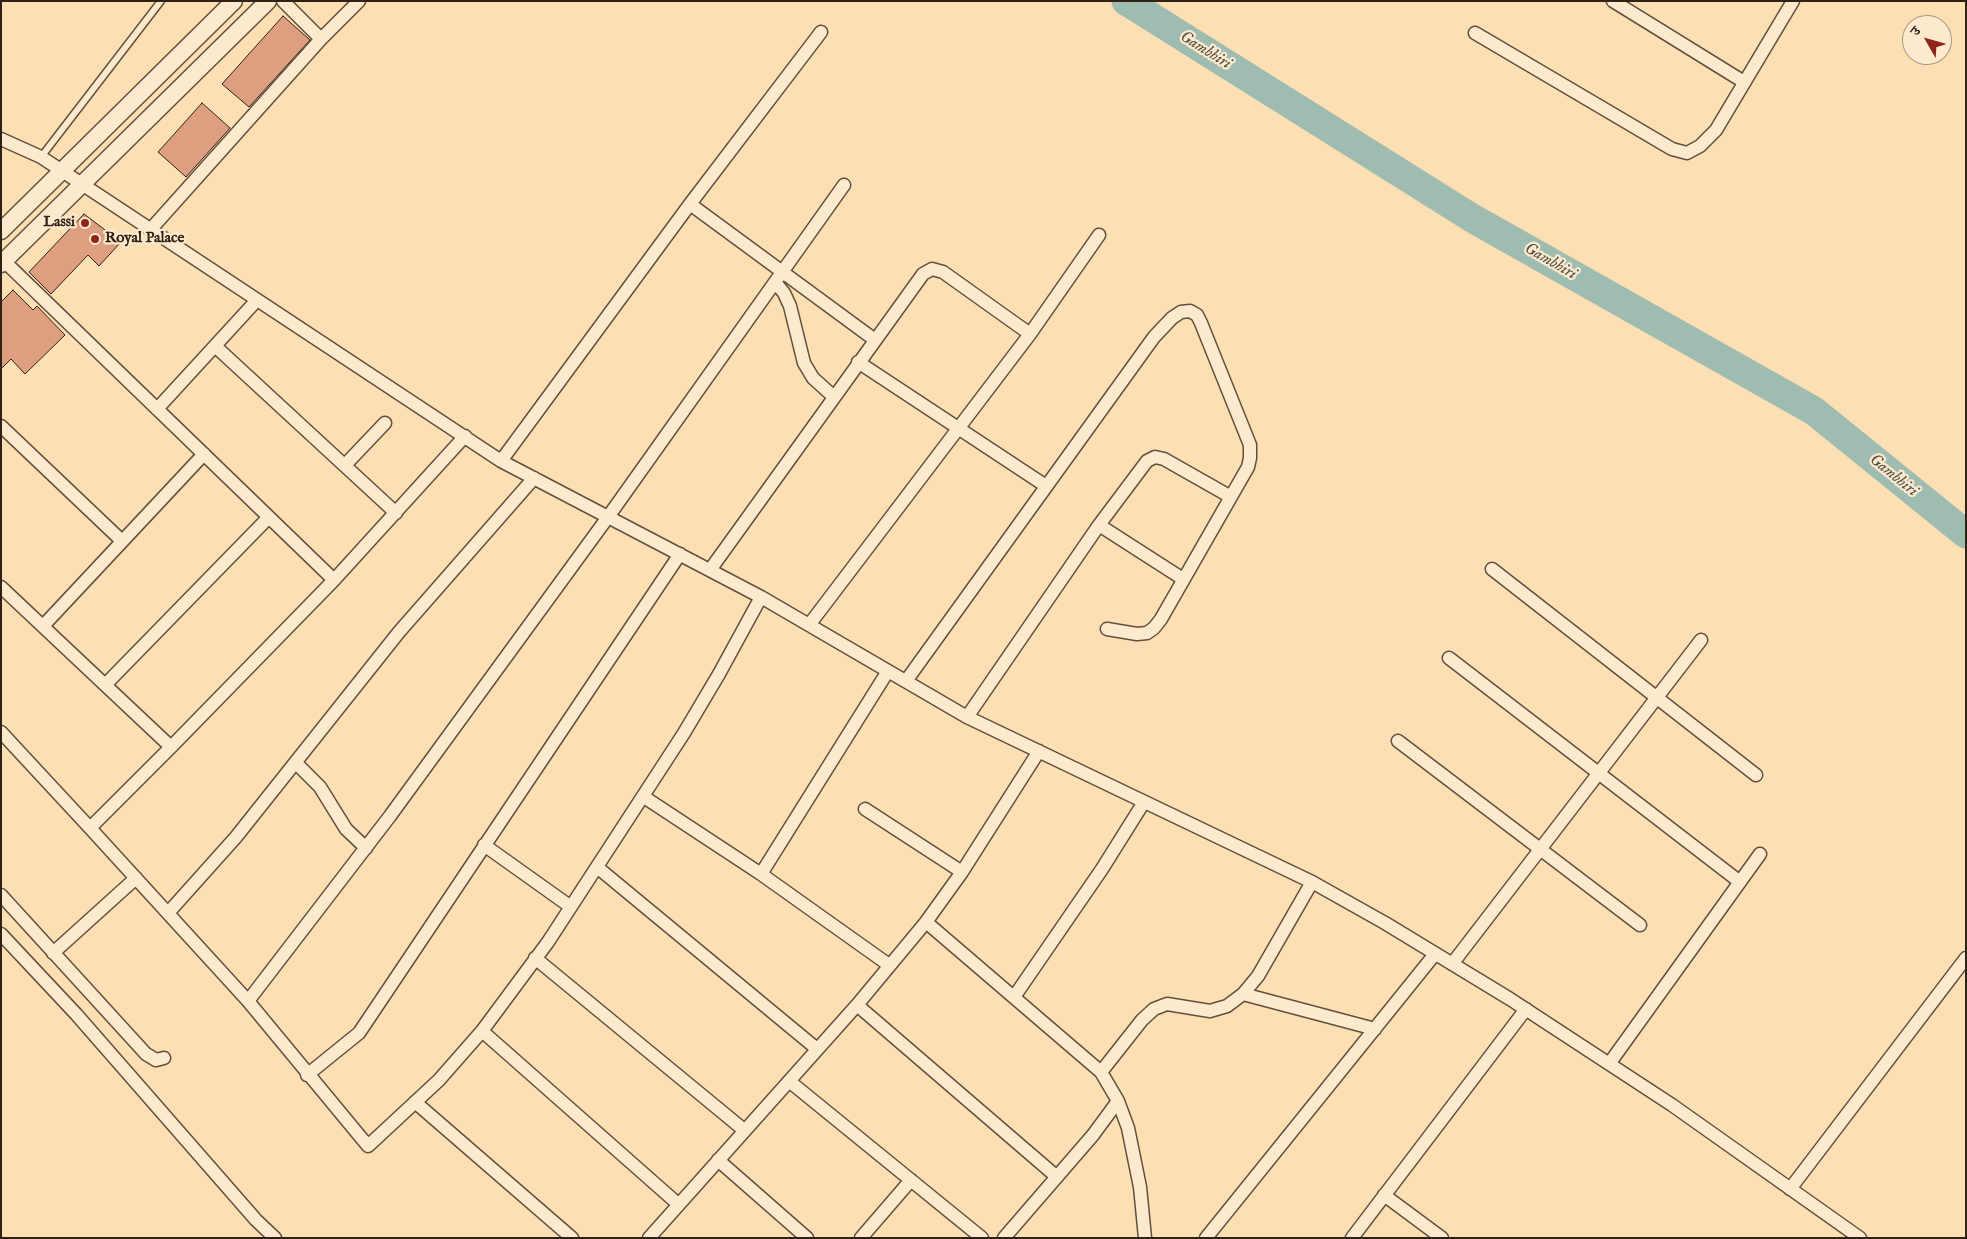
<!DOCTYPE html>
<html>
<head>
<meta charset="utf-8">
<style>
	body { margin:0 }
	#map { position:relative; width:1967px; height:1239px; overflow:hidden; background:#fcdfb3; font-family:"IM FELL English","Noto Serif Devanagari",serif }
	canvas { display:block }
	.frame { position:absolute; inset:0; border:2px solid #2f2115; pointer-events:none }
	.north { position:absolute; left:1902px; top:15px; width:50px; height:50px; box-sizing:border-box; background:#fdeace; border:1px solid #ab9a84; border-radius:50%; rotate:308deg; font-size:14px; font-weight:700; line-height:20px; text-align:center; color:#2f2115 }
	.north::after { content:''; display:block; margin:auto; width:18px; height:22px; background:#8f2418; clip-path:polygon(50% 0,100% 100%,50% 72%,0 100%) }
</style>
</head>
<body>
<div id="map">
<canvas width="1967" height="1239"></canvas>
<div class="frame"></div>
<div class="north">उ</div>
</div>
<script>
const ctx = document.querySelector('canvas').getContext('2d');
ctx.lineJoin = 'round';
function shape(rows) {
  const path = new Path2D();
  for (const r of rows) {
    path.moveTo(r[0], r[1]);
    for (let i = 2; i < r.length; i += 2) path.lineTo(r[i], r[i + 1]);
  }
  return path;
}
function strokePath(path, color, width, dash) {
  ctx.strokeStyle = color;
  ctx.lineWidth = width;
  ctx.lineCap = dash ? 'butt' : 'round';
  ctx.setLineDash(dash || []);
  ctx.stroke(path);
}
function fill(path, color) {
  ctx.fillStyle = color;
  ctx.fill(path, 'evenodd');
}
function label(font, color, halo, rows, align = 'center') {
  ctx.font = font + ' "IM FELL English",serif';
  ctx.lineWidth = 4.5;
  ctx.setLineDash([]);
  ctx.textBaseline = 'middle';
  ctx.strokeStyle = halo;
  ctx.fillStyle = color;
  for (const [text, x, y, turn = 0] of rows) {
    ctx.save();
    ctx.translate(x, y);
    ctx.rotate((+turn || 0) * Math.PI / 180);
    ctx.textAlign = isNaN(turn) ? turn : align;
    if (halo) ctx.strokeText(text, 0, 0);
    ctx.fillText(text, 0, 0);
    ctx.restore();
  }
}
const river = shape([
	[1126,1,1472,218,1814,411,1966,534]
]);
const building = shape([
	[283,16,310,40,249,107,222,84,283,16],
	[202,103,230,128,186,177,158,152,202,103],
	[84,214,121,242,99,266,88,255,51,294,29,272,84,214],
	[13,290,33,310,37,306,65,335,25,374,11,359,1,369,1,302,13,290]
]);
const service = shape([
	[41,157,161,1]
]);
const minor = shape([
	[283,1,321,39],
	[1613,1,1744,82],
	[1475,33,1672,149,1687,153,1700,146,1716,130,1793,1],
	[1,139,41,157,501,461,761,597,967,717,1312,882,1385,923,1510,999,1672,1105,1860,1238],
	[690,204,875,340],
	[151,229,321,39,359,1],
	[4,261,334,580],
	[775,282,784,293,790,306,804,363,813,378,834,397],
	[215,346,396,513],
	[858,362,1046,486],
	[157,409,257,300],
	[1,426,122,541],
	[501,461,690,204,821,32],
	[345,465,385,423],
	[1099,525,1183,579],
	[1492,569,1756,775],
	[710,570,923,274,932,269,943,272,1030,334],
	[1,587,171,747],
	[809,625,1030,334,1099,235],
	[43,626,204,454],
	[1449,658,1740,882],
	[906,681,1154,337,1172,318,1181,312,1190,311,1197,315,1201,323,1250,445,1250,458,1248,467,1161,619,1154,628,1147,633,1137,634,1107,629],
	[105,685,269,517],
	[967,717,1099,525,1147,461,1155,457,1164,459,1231,497],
	[1,732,90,828,171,747,334,580,465,436],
	[1398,741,1640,925],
	[296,763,320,787,346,829,366,848],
	[644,797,761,874,889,965],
	[865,809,962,872],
	[90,828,248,1001,368,1146,439,1080,482,1031,548,942,684,733,719,674,761,597],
	[484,845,571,907],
	[597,867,817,1049],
	[761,874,888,671],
	[1,895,146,1054,156,1060,164,1058],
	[168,913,236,837,399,632,534,478],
	[926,922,962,872,1039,751],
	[1,934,76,1014,256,1220,275,1238],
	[53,953,136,878],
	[535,958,744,1130],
	[1452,964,1701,640],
	[1243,994,1375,1029],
	[1014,997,1102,869,1144,802],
	[248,1001,390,816,608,517,844,185],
	[857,1005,1057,1177],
	[482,1031,678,1204],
	[1609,1064,1760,854],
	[1101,1072,1118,1101,1128,1128,1140,1187,1145,1238],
	[307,1075,359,1033,680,554],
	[789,1081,982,1238],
	[415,1102,572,1238],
	[718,1160,807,1238],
	[1790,1189,1966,958],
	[1384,1195,1442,1238],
	[649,1238,857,1005,926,922,1101,1072,1142,1020,1154,1009,1167,1004,1210,1011,1227,1006,1243,994,1258,976,1312,882],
	[861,1238,911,1180],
	[1004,1238,1093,1135,1118,1101],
	[1206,1238,1435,954],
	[1352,1238,1526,1009]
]);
const tertiary = shape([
	[1,231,234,1],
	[1,264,268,1]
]);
const markers = [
	[85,223,5,"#8f2418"],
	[95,239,5,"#8f2418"]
];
const poiNames = [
	["Lassi",75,223],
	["Royal Palace",105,239,"left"]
];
const waterNames = [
	["Gambhiri",1205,51,32],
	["Gambhiri",1550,262,30],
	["Gambhiri",1893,476,39]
];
strokePath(river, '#9fbcb0', 29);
fill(building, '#dd9f80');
strokePath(building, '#2f2115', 1);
strokePath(service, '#62503c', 9);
strokePath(minor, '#62503c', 15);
strokePath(tertiary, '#62503c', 19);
strokePath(service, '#fdeace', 6);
strokePath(minor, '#fdeace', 12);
strokePath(tertiary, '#fdeace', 16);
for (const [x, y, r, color] of markers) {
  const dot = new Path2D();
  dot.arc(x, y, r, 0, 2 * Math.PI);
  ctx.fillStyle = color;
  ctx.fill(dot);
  strokePath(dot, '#fdeace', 2);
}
label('bold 15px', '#2f2115', '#fdeace', poiNames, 'right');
label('italic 16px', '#515044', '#fdeace', waterNames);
</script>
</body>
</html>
